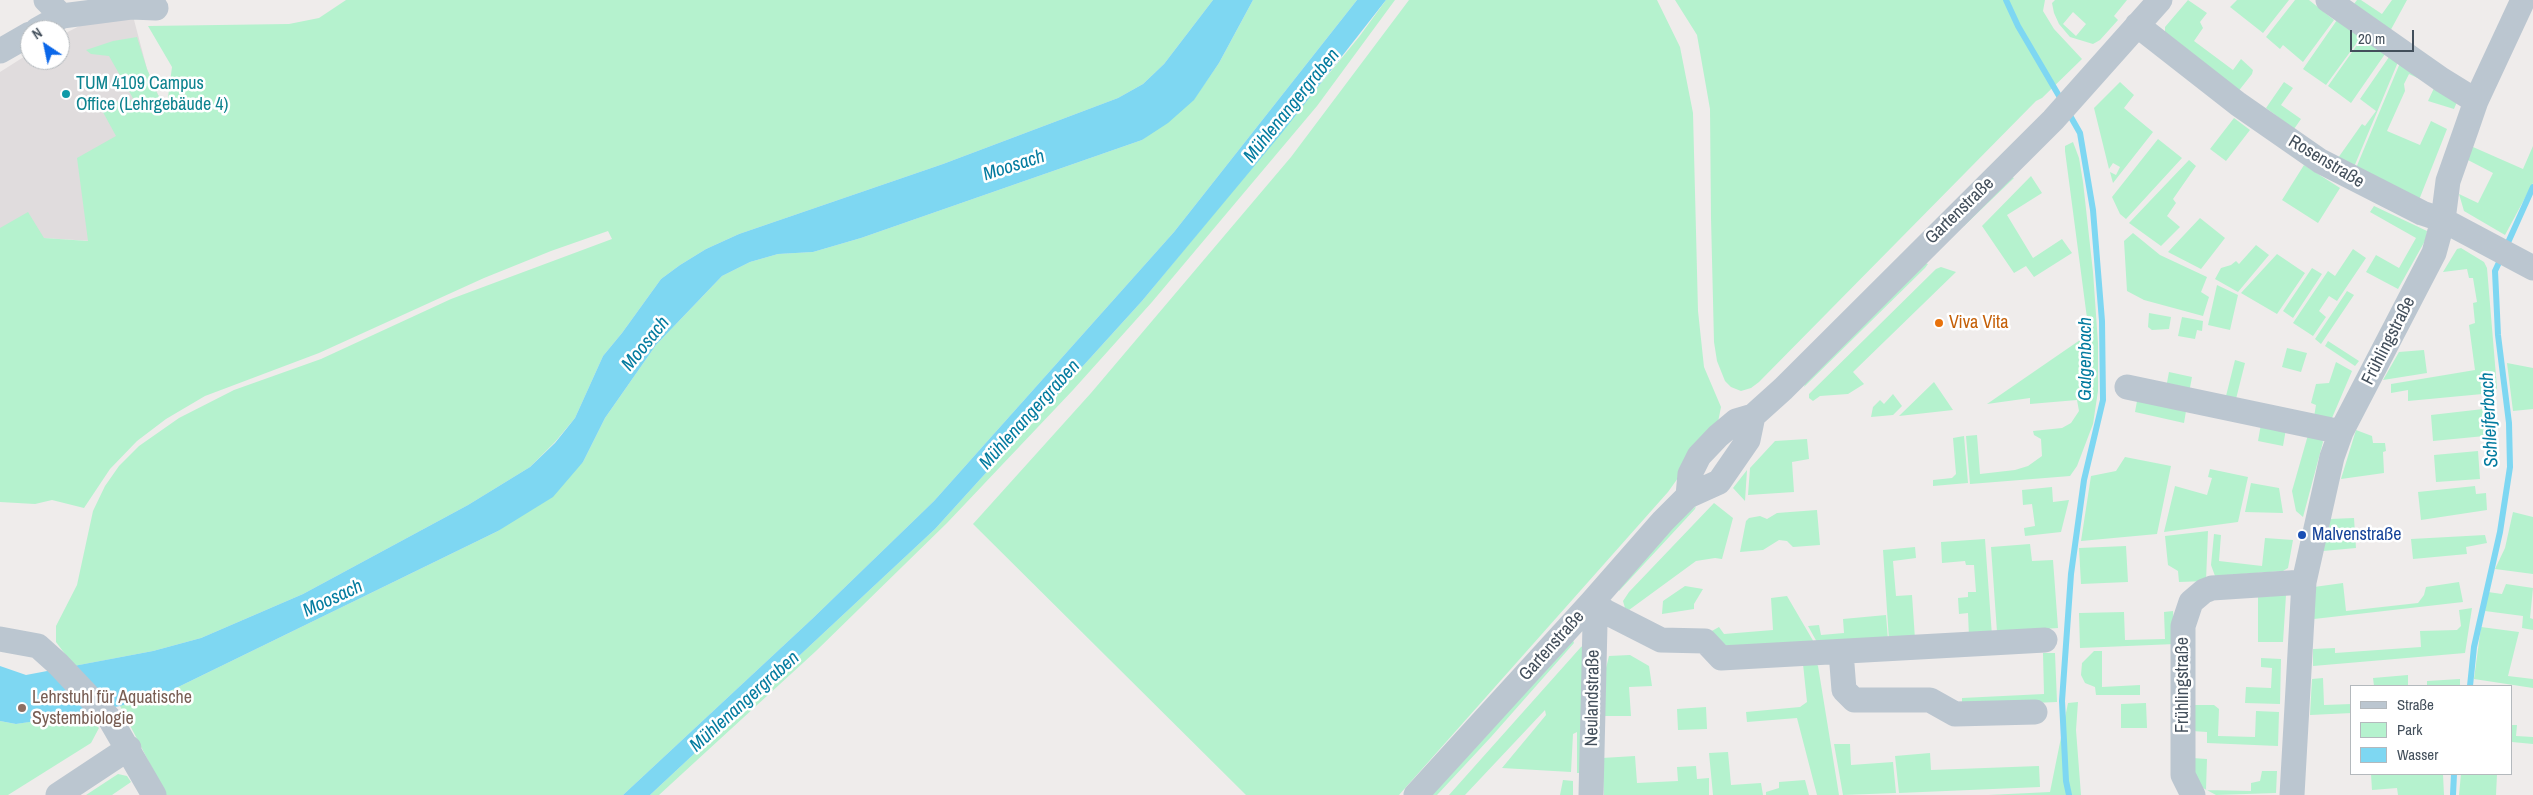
<!DOCTYPE html>
<html>
<head>
<meta charset="utf-8">
<style>
	body { margin:0 }
	#map { position:relative; width:2533px; height:795px; overflow:hidden; background:#efeceb; font-family:"Archivo Narrow",sans-serif }
	canvas { display:block }
	.legend { position:absolute; left:2350px; top:685px; width:162px; height:90px; box-sizing:border-box; background:#fff; border:1px solid #b4b9bd; margin:0; padding:6px 9px; list-style:none; font-size:15px; color:#434f5b }
	.legend li { display:flex; align-items:center; gap:10px; height:25px }
	.legend b { width:25px; border:1px solid #b4b9bd }
	.north { position:absolute; left:20px; top:20px; width:50px; height:50px; box-sizing:border-box; background:#fff; border:1px solid #b4b9bd; border-radius:50%; rotate:326deg; font-size:14px; font-weight:700; line-height:20px; text-align:center; color:#434f5b }
	.north::after { content:''; display:block; margin:auto; width:18px; height:22px; background:#0b67e9; clip-path:polygon(50% 0,100% 100%,50% 72%,0 100%) }
	.scale { position:absolute; left:2350px; top:30px; width:64px; height:22px; box-sizing:border-box; border:2px solid #434f5b; border-top:0; padding-left:6px; font-size:15px; line-height:18px; white-space:nowrap; color:#434f5b; -webkit-text-stroke:4px #fff; paint-order:stroke }
</style>
</head>
<body>
<div id="map">
<canvas width="2533" height="795"></canvas>
<ul class="legend">
<li><b style="height:6px;background:#bbc6d0"></b>Straße</li>
<li><b style="height:14px;background:#b5f2ce"></b>Park</li>
<li><b style="height:14px;background:#7ed7f2"></b>Wasser</li>
</ul>
<div class="north">N</div>
<div class="scale">20 m</div>
</div>
<script>
const ctx = document.querySelector('canvas').getContext('2d');
ctx.lineJoin = 'round';
function fill(path, color) {
  ctx.fillStyle = color;
  ctx.fill(path, 'evenodd');
}
function shape(rows) {
  const path = new Path2D();
  for (const r of rows) {
    path.moveTo(r[0], r[1]);
    for (let i = 2; i < r.length; i += 2) path.lineTo(r[i], r[i + 1]);
  }
  return path;
}
function strokePath(path, color, width, dash) {
  ctx.strokeStyle = color;
  ctx.lineWidth = width;
  ctx.lineCap = dash ? 'butt' : 'round';
  ctx.setLineDash(dash || []);
  ctx.stroke(path);
}
function label(font, color, halo, rows, align = 'center') {
  ctx.font = font + ' "Archivo Narrow",sans-serif';
  ctx.lineWidth = 5;
  ctx.setLineDash([]);
  ctx.textBaseline = 'middle';
  ctx.strokeStyle = halo;
  ctx.fillStyle = color;
  for (const [text, x, y, turn = 0] of rows) {
    ctx.save();
    ctx.translate(x, y);
    ctx.rotate((+turn || 0) * Math.PI / 180);
    ctx.textAlign = isNaN(turn) ? turn : align;
    if (halo) ctx.strokeText(text, 0, 0);
    ctx.fillText(text, 0, 0);
    ctx.restore();
  }
}
const education = shape([
	[133,16,147,69,163,106,141,244,10,236,0,242,0,72,30,53,30,60,60,60,60,36,91,20]
]);
const green = shape([
	[346,0,1213,0,1164,64,1143,84,1118,98,943,164,739,234,706,249,680,265,661,279,622,333,603,356,575,418,555,442,530,467,468,505,303,594,201,638,153,651,74,666,56,642,56,626,77,585,93,511,105,486,119,466,139,446,179,418,234,390,321,359,451,299,612,239,608,231,551,251,484,278,319,353,205,396,166,419,137,441,110,469,84,508,52,500,35,504,0,502,0,228,28,212,44,238,88,241,77,158,116,136,98,103,134,100,109,56,91,54,86,50,113,41,137,37,147,69,158,95,167,105,172,67,148,26,289,24,319,18],
	[1253,0,1357,0,1174,232,934,501,812,619,623,795,166,795,120,706,170,691,498,531,583,462,605,418,656,345,722,276,750,262,778,254,813,252,861,238,1142,140,1194,99,1219,63],
	[1386,0,1395,0,1317,106,1152,302,1073,390,947,523,816,651,659,795,650,795,935,529,1142,301,1359,37],
	[1409,0,1657,0,1680,47,1693,113,1698,311,1704,367,1721,407,1718,422,1668,492,1399,795,1246,795,973,524,1091,393,1291,157],
	[1675,0,2045,0,2043,11,2054,29,2082,59,2042,98,2036,101,1759,382,1751,388,1741,391,1731,387,1725,381,1717,361,1714,342,1711,218,1710,109,1697,35],
	[2055,0,2127,0,2114,16,2118,20,2100,40,2093,44,2070,37,2059,24,2054,13,2052,3],
	[2073,12,2086,24,2076,36,2063,24],
	[2188,0,2207,13,2200,22,2203,28,2194,41,2233,70,2241,59,2253,70,2252,74,2237,93,2165,33,2165,27],
	[2237,0,2289,0,2263,33,2230,7],
	[2295,0,2309,0,2334,20,2303,62,2283,45,2280,49,2266,37],
	[2357,0,2361,0,2382,14,2392,0,2407,0,2388,35,2350,9],
	[2337,20,2361,37,2326,85,2303,69],
	[2362,38,2385,54,2351,103,2328,86],
	[2389,57,2398,62,2354,167,2338,158,2362,124,2365,126,2376,111,2360,99],
	[2400,63,2459,97,2454,109,2428,101,2435,86,2409,74,2404,84,2405,91,2387,131,2420,145,2431,121,2447,129,2419,200,2356,168],
	[2120,82,2134,95,2124,108,2153,132,2113,183,2110,172,2116,175,2120,167,2113,163,2109,169,2094,108],
	[2284,82,2293,88,2281,105,2301,119,2294,129,2266,108],
	[2234,118,2250,130,2226,161,2210,149],
	[2158,139,2182,158,2126,219,2120,214,2112,197],
	[2073,142,2079,158,2083,182,2093,272,2098,343,2098,391,2093,424,2077,466,2070,476,1970,484,1966,436,1977,435,1980,474,2015,470,2028,466,2042,456,2041,439,2034,435,2033,431,2062,428,2071,423,2079,411,2077,400,2030,404,2030,398,1987,404,2080,340,2080,351,2090,341,2065,151,2065,146],
	[2533,146,2533,183,2505,235,2464,211,2459,194,2478,203,2493,173,2466,159,2473,147,2523,169],
	[2189,160,2196,166,2173,199,2176,203,2167,216,2180,227,2161,246,2129,223],
	[2304,165,2340,188,2318,223,2282,200],
	[2031,176,2042,193,2007,215,2033,258,2062,239,2072,253,2034,277,2026,266,2014,273,1982,226],
	[2012,177,2014,178,1964,226,1964,223],
	[2374,206,2427,231,2426,239,2398,289,2366,272,2376,255,2399,268,2416,238,2370,212],
	[2200,218,2225,238,2201,269,2168,252],
	[2133,233,2160,255,2207,277,2201,292,2209,297,2203,316,2144,300,2127,291,2124,241],
	[2256,245,2269,255,2238,292,2215,279,2221,268,2231,265,2236,261,2239,264],
	[2461,248,2484,262,2487,268,2497,388,2493,393,2408,401,2408,390,2391,393,2391,384,2475,370,2469,325,2475,323,2473,303,2477,302,2473,278,2469,278,2467,269,2443,272,2457,249],
	[2353,249,2366,258,2337,301,2329,296,2319,311,2326,317,2313,336,2293,323,2328,271,2335,276],
	[2277,254,2305,273,2277,314,2241,293],
	[1925,263,1928,264,1925,268,1804,387,1806,381],
	[1941,267,1956,272,1853,372,1864,384,1848,394,1820,396,1813,401,1809,398,1809,394,1936,269],
	[2312,268,2322,274,2293,318,2283,311],
	[2217,285,2238,295,2230,330,2208,325],
	[2347,291,2354,295,2321,344,2315,339],
	[2149,313,2171,317,2169,329,2152,330,2148,327],
	[2182,317,2203,321,2202,331,2197,330,2195,339,2178,336],
	[2328,341,2359,361,2355,366,2325,346],
	[2287,348,2307,353,2301,372,2282,367],
	[2424,350,2427,373,2383,380,2399,352],
	[2235,360,2245,363,2235,403,2225,400],
	[2336,362,2352,371,2332,418,2314,417,2316,405,2311,403,2316,384,2329,383],
	[2507,363,2533,368,2533,409,2513,411],
	[2169,372,2192,377,2189,393,2166,388],
	[1934,382,1953,410,1899,416],
	[1893,394,1902,406,1893,415,1871,417,1873,407,1880,400,1884,404],
	[2137,401,2186,411,2184,423,2135,412],
	[2492,408,2495,435,2433,441,2431,415],
	[2261,424,2286,429,2283,446,2258,441],
	[2356,430,2372,436,2373,443,2385,443,2386,451,2383,452,2384,473,2341,479],
	[2308,435,2322,440,2323,442,2303,517,2296,511,2292,491],
	[1964,436,1968,483,1933,486,1933,480,1952,478,1956,474,1953,438],
	[1807,439,1809,459,1792,462,1794,492,1748,495,1750,468,1775,441],
	[2478,451,2480,479,2436,482,2434,455],
	[2125,457,2171,466,2157,534,2081,541,2091,476,2116,471],
	[2210,469,2248,477,2238,522,2164,532,2175,486,2207,495,2212,478,2208,477],
	[1747,470,1745,501,1733,488],
	[2251,483,2279,488,2283,513,2245,512],
	[2475,486,2476,494,2486,493,2487,510,2421,520,2418,492],
	[2052,487,2053,502,2069,500,2061,532,2025,536,2024,528,2035,526,2032,504,2023,505,2022,490],
	[1714,503,1733,518,1722,559,1715,558,1696,561,1629,610,1625,608,1623,601,1629,592],
	[1696,506,1695,509,1619,591,1618,588,1653,544],
	[1817,510,1820,545,1793,547,1787,541,1779,540,1763,550,1740,552,1746,521,1749,518,1760,516,1767,519,1777,513],
	[2513,512,2533,517,2533,574,2495,569,2505,548],
	[2354,518,2356,548,2323,551,2330,519],
	[2208,531,2206,581,2179,582,2178,571,2168,565,2165,536],
	[2214,534,2221,535,2219,561,2262,566,2265,538,2293,540,2288,568,2283,571,2215,576,2211,565],
	[2485,535,2487,543,2466,547,2467,554,2413,559,2411,539],
	[1985,539,1992,636,1969,637,1968,613,1959,614,1958,598,1968,597,1968,592,1976,592,1974,565,1966,565,1965,561,1942,563,1941,542],
	[2030,544,2032,561,2053,560,2058,628,1997,632,1991,547],
	[2126,546,2128,582,2081,584,2079,548],
	[1915,547,1916,558,1893,561,1896,596,1912,595,1915,639,1889,640,1883,550],
	[2459,582,2463,602,2314,619,2314,587,2343,583,2346,611,2418,603,2424,595,2426,587],
	[2506,584,2533,588,2530,618,2533,619,2533,630,2522,628,2523,616,2485,611,2488,592,2502,594],
	[1685,586,1703,589,1694,604,1694,609,1662,614,1663,601],
	[2258,595,2286,595,2283,642,2258,642],
	[1787,596,1815,644,1730,649,1710,632,1719,627,1724,634,1773,630,1771,598],
	[2472,608,2465,653,2313,666,2313,649,2335,648,2335,653,2421,647,2420,631,2457,630,2461,626,2459,610],
	[2173,611,2175,644,2080,648,2079,613,2124,612,2125,640,2165,639,2164,612],
	[1886,615,1888,640,1818,644,1808,626,1819,625,1821,635,1844,633,1843,619],
	[2481,627,2519,632,2508,676,2533,679,2533,688,2474,679],
	[1573,640,1574,643,1491,737,1437,795,1431,795],
	[1585,645,1583,773,1577,773,1577,732,1573,734,1571,772,1502,768,1546,715,1545,710,1465,795,1449,795,1581,647],
	[2094,651,2102,651,2102,687,2140,685,2140,695,2096,695,2095,687,2085,683,2081,675,2082,663],
	[2043,653,2055,653,2057,702,1962,706,1962,698,2044,694],
	[1630,655,1649,666,1652,686,1629,687,1631,716,1601,716,1603,680,1609,656],
	[2261,658,2281,659,2280,704,2245,703,2246,687,2271,688,2272,668,2261,667],
	[1816,663,1818,666,1839,795,1817,795,1797,718,1747,722,1746,712,1800,707,1807,702,1803,664],
	[2408,675,2408,686,2374,686,2373,678],
	[2323,678,2324,705,2352,704,2352,713,2310,715,2312,679],
	[2460,679,2460,686,2427,686,2427,681],
	[2078,702,2076,730,2081,795,1988,795,2050,792,2068,703],
	[2146,703,2147,728,2121,728,2121,704],
	[2192,705,2214,705,2219,709,2218,736,2255,737,2256,711,2279,712,2278,746,2207,743,2207,732,2192,731],
	[1706,707,1707,729,1678,730,1677,709],
	[85,713,99,728,91,743,8,795,0,795,0,721,16,724],
	[2512,725,2517,725,2516,736,2533,737,2533,744,2512,742],
	[1850,744,1851,765,1893,762,1896,793,1843,795,1834,744],
	[1728,752,1731,785,1761,783,1763,795,1713,795,1709,753],
	[1930,753,1931,770,2039,766,2040,787,1899,793,1895,756],
	[1635,756,1637,783,1678,781,1677,767,1696,766,1697,779,1709,778,1709,795,1604,795,1602,758],
	[2192,758,2207,759,2206,790,2251,791,2251,783,2260,781,2262,771,2277,771,2276,793,2216,795,2203,788,2192,771],
	[118,774,127,776,131,782,112,795,86,795],
	[2371,774,2443,774,2444,795,2398,795,2397,788,2372,790],
	[2461,774,2497,774,2496,795,2459,795],
	[1563,780,1573,781,1573,795,1560,795],
	[1805,780,1809,795,1766,795,1766,792,1779,788,1779,782]
]);
const water = shape([
	[1213,0,1253,0,1219,63,1194,100,1168,123,1142,140,861,238,813,252,778,254,750,262,722,276,656,345,605,418,583,462,553,497,498,531,170,691,120,706,63,717,16,724,0,721,0,666,26,675,153,651,201,638,303,594,468,505,530,467,555,443,575,418,603,356,622,333,661,279,680,265,706,249,739,234,943,164,1118,98,1143,84,1164,64],
	[1357,0,1386,0,1281,134,1142,301,935,529,650,795,623,795,812,619,934,501,1174,232]
]);
const stream = shape([
	[2006,0,2018,26,2062,101],
	[2068,112,2080,133,2093,210,2102,321,2103,400,2084,480,2071,574,2062,701,2066,781,2069,795],
	[2506,247,2533,187],
	[2470,686,2474,647,2500,532,2510,467,2509,423,2498,335,2495,271,2502,256],
	[2453,795,2454,774]
]);
const street = shape([
	[46,0,62,16],
	[2328,0,2442,80,2476,101],
	[2137,25,2238,104,2320,161,2422,213,2443,220,2533,268],
	[37,30,62,16,131,7,156,8],
	[0,51,30,34],
	[2127,387,2341,432],
	[1688,496,1690,474,1699,456,1718,436,1736,421,1753,416,1783,389,2053,120,2160,0],
	[1592,602,1606,612,1661,640,1705,641,1721,658,2045,640],
	[0,639,38,646,58,664,110,719,154,795],
	[1841,652,1844,690,1854,700,1930,700,1955,714,2035,712],
	[58,795,129,748],
	[1416,795,1592,602,1663,521,1688,496,1719,482,1748,440,1753,416],
	[1591,795,1595,624,1592,602],
	[2193,795,2183,775,2183,626,2191,602,2204,591,2212,588,2304,582],
	[2292,795,2304,582,2332,457,2341,432,2434,253,2443,220,2448,181,2467,127,2476,101,2523,0]
]);
const markers = [
	[66,94,5,"#0f9aa8"],
	[1939,323,5,"#e8710a"],
	[2302,535,5,"#1a4fb4"],
	[22,708,5,"#8d6e63"]
];
const cultureNames = [
	["TUM 4109 Campus",76,84],
	["Office (Lehrgebäude 4)",76,105]
];
const streetNames = [
	["Rosenstraße",2326,162,31],
	["Gartenstraße",1960,211,-44],
	["Frühlingstraße",2389,341,-63],
	["Gartenstraße",1552,646,-48],
	["Frühlingstraße",2183,685,-90],
	["Neulandstraße",1593,698,-89]
];
const foodNames = [
	["Viva Vita",1949,323]
];
const transitNames = [
	["Malvenstraße",2312,535]
];
const educationNames = [
	["Lehrstuhl für Aquatische",32,698],
	["Systembiologie",32,719]
];
const waterNames = [
	["Mühlenangergraben",1292,106,-51],
	["Moosach",1014,166,-18],
	["Moosach",646,344,-51],
	["Galgenbach",2086,359,-90],
	["Mühlenangergraben",1030,415,-48],
	["Schleiferbach",2490,420,-93],
	["Moosach",333,599,-25],
	["Mühlenangergraben",745,702,-42]
];
fill(education, '#e0dcdd');
fill(green, '#b5f2ce');
fill(water, '#7ed7f2');
strokePath(stream, '#7ed7f2', 6);
strokePath(street, '#bbc6d0', 25);
for (const [x, y, r, color] of markers) {
  const dot = new Path2D();
  dot.arc(x, y, r, 0, 2 * Math.PI);
  ctx.fillStyle = color;
  ctx.fill(dot);
  strokePath(dot, '#fff', 2);
}
label('18px', '#0d838f', '#fff', cultureNames, 'left');
label('18px', '#434f5b', '#fff', streetNames);
label('18px', '#c56008', '#fff', foodNames, 'left');
label('18px', '#164399', '#fff', transitNames, 'left');
label('18px', '#785e54', '#fff', educationNames, 'left');
label('italic 19px', '#037b9f', '#fff', waterNames);
</script>
</body>
</html>
